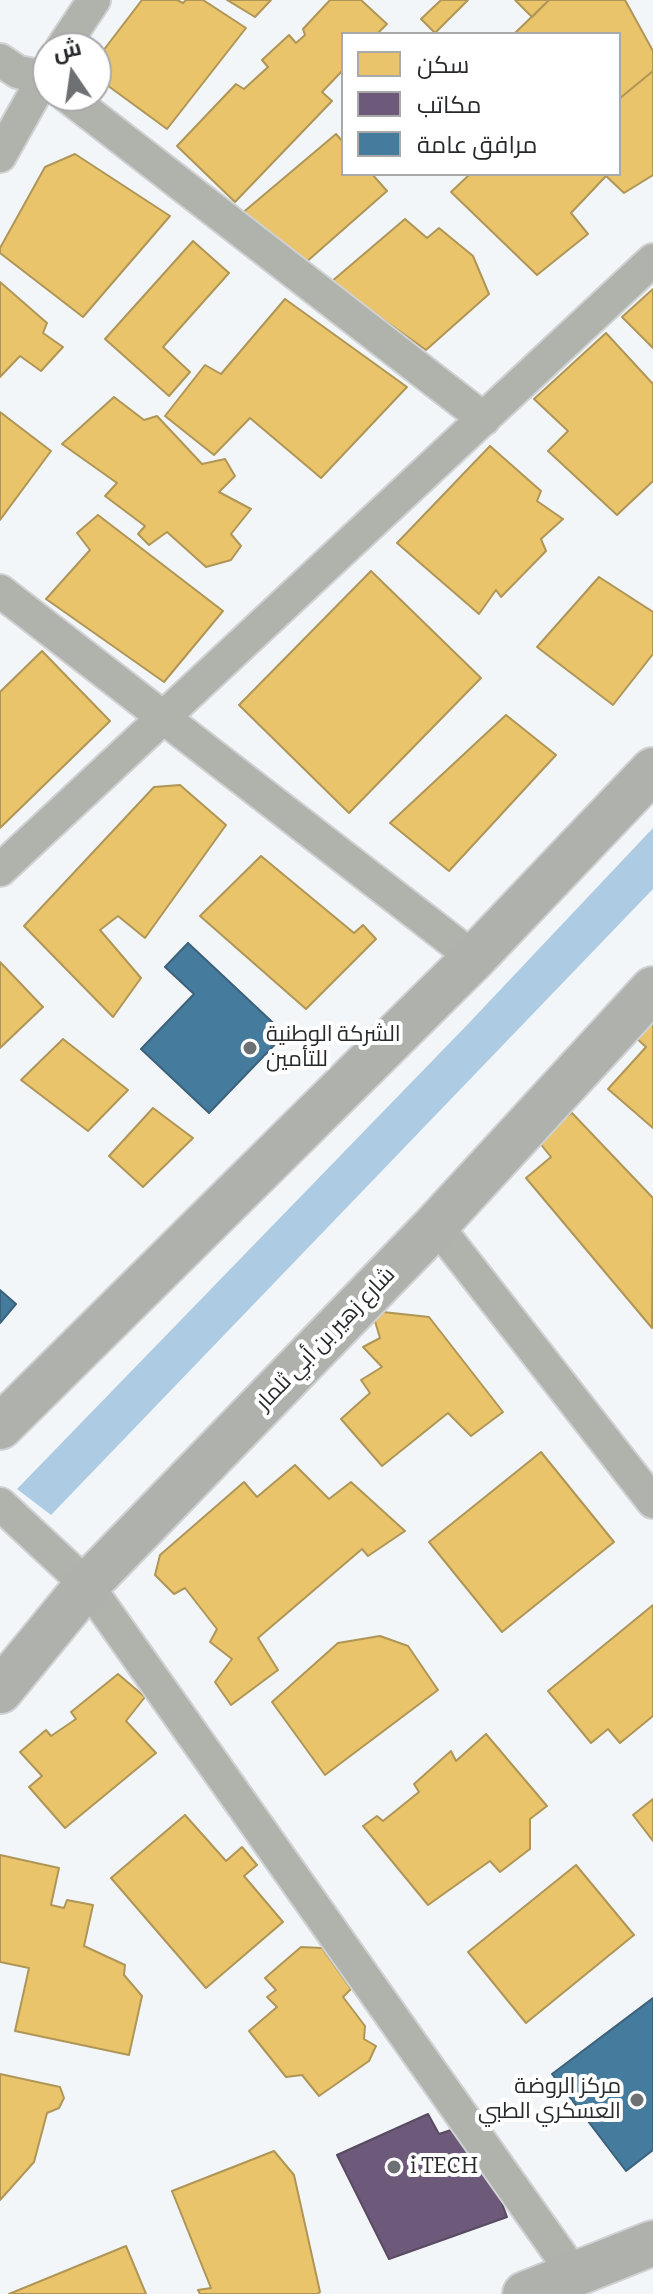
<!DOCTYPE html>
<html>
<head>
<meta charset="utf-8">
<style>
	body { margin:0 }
	#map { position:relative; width:653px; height:2294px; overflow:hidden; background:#f3f6f9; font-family:Bitter,Cairo,serif }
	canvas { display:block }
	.legend { position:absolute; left:341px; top:32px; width:280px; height:144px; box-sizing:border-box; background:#fff; border:2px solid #a9a9aa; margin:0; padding:10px 14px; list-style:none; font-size:24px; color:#27292b }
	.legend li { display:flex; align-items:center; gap:16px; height:40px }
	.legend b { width:40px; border:2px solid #a9a9aa }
	.north { position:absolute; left:32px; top:32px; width:80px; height:80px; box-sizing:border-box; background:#fff; border:2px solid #a9a9aa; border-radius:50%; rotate:347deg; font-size:22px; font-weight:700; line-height:32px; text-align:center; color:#27292b }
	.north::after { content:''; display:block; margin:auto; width:28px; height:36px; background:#6e7173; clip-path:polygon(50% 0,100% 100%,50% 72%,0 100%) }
</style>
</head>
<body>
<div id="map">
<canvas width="653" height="2294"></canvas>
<ul class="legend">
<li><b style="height:22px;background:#e9c46a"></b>سكن</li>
<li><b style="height:22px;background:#6d597a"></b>مكاتب</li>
<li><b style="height:22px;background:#457b9d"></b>مرافق عامة</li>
</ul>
<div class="north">ش</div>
</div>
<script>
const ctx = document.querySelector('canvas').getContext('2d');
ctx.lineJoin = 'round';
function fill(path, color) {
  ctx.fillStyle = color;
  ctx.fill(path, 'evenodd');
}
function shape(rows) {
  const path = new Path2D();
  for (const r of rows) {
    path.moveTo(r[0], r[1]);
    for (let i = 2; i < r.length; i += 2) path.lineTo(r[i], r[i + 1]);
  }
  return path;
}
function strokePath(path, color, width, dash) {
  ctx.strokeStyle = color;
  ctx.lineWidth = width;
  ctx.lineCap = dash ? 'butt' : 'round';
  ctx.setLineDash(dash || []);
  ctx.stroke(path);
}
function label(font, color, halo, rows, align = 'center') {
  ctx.font = font + ' Bitter,Cairo,serif';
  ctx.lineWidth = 8;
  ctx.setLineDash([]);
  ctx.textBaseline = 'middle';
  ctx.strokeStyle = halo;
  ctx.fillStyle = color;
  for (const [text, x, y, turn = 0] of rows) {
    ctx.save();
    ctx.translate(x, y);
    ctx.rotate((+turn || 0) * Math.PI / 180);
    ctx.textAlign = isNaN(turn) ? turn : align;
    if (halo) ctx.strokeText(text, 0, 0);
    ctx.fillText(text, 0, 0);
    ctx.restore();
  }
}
const water = shape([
	[653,828,653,889,51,1515,17,1489,468,1024]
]);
const homes = shape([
	[142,0,177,0,183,3,186,0,203,0,246,28,167,129,96,77,96,60,142,0],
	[227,0,271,0,255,17,227,0],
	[330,0,361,0,387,24,377,34,343,34,343,70,322,92,332,101,235,202,177,146,236,84,244,89,268,67,262,60,289,35,296,43,305,35,303,29,330,0],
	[441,0,468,0,435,33,421,19,441,0],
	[515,0,549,0,532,17,515,0],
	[549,0,625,0,653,51,653,71,619,99,619,34,514,34,549,0],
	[653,71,653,175,624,193,606,176,571,213,588,234,537,275,451,192,470,174,619,174,619,99,653,71],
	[336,134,343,142,343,174,372,174,387,191,304,264,240,215,336,134],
	[75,154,170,216,83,317,0,253,0,248,45,167,75,154],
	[405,219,427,238,439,228,473,256,489,294,426,350,331,282,405,219],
	[193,241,229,273,163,347,190,372,169,396,105,339,193,241],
	[0,282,47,323,43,333,63,347,41,371,20,356,0,377,0,282],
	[653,289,653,348,622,317,653,289],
	[285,299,407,387,321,478,250,418,214,455,165,416,205,365,221,374,285,299],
	[606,333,653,384,653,481,617,515,548,451,568,431,534,399,606,333],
	[114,397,144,420,157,416,202,464,225,459,235,476,219,492,251,509,231,534,241,546,231,560,206,567,167,532,149,545,138,534,145,526,105,496,117,483,62,444,114,397],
	[0,412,51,451,0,520,0,412],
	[490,446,541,491,537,501,563,519,541,539,546,551,501,597,496,590,479,614,397,543,490,446],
	[98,515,223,611,164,682,46,599,90,550,77,533,98,515],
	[371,571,481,678,349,813,239,705,371,571],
	[599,577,653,612,653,654,613,705,537,647,599,577],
	[42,651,110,721,0,828,0,692,42,651],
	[506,715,556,755,449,871,390,823,506,715],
	[180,785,226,825,145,938,118,916,100,930,141,978,113,1017,24,926,154,787,180,785],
	[261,856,354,933,363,925,376,939,306,1009,200,916,261,856],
	[0,962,43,1007,0,1048,0,962],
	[653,1006,653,1128,608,1089,646,1047,633,1035,653,1006],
	[63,1039,128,1090,88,1131,21,1080,63,1039],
	[153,1108,193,1138,143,1187,109,1156,153,1108],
	[572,1113,653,1198,652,1328,526,1178,551,1157,535,1137,572,1113],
	[383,1312,429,1317,503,1412,471,1436,448,1413,382,1466,341,1419,370,1393,361,1380,382,1367,363,1347,380,1338,374,1318,383,1312],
	[541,1452,614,1542,502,1632,429,1542,541,1452],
	[295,1465,329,1499,351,1482,405,1531,368,1556,362,1549,258,1638,278,1670,231,1705,215,1682,232,1659,210,1642,217,1629,185,1588,174,1594,155,1575,160,1555,244,1482,257,1497,295,1465],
	[653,1605,653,1716,620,1743,608,1729,591,1743,548,1691,653,1605],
	[380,1636,408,1646,438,1690,325,1775,272,1702,338,1643,380,1636],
	[118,1674,145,1697,126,1721,156,1753,65,1828,29,1787,42,1776,20,1752,46,1730,51,1736,76,1719,71,1712,118,1674],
	[486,1734,547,1806,530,1819,530,1849,500,1872,490,1861,428,1905,363,1826,377,1816,383,1821,419,1792,414,1784,451,1751,456,1761,486,1734],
	[653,1799,653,1841,633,1815,653,1799],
	[185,1815,226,1861,242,1847,257,1865,244,1876,283,1922,206,1988,111,1878,185,1815],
	[0,1855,59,1868,51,1905,64,1908,67,1900,93,1905,84,1946,125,1965,124,1975,142,1996,129,2055,15,2031,29,1968,0,1962,0,1855],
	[576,1865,634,1935,526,2023,468,1952,576,1865],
	[301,1947,322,1948,351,1989,343,1997,365,2026,364,2039,376,2046,369,2061,319,2096,302,2075,286,2077,249,2031,277,2007,267,1997,276,1990,265,1978,301,1947],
	[0,2074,60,2087,64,2098,59,2108,47,2113,34,2162,0,2200,0,2074],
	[274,2151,294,2175,320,2292,317,2294,200,2294,198,2290,211,2288,172,2191,274,2151],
	[126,2246,146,2294,9,2294,126,2246]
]);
const offices = shape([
	[428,2114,439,2134,469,2124,491,2174,507,2217,389,2259,337,2155,428,2114]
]);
const public = shape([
	[188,943,285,1034,209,1113,141,1049,194,994,165,967,188,943],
	[0,1290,16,1304,0,1323,0,1290],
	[653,1998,653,2150,626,2171,552,2074,653,1998]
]);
const street = shape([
	[62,48,94,0],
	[0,60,18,72,43,77,48,81],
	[67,96,484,419],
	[0,156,48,70],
	[0,591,474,958],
	[0,870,653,260],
	[436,1225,653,1502],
	[0,1504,87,1585,574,2274]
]);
const secondary = shape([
	[0,1427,474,958,653,770],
	[0,1691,87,1585,436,1225,653,989],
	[525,2294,653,2243]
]);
const markers = [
	[250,1048,8,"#6e7173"],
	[637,2100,8,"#6e7173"],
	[394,2167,8,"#6e7173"]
];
const poiNames = [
	["الشركة الوطنية",266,1035],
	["للتأمين",266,1060],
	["مركز الروضة",621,2087,"right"],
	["العسكري الطبي",621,2112,"right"],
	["i TECH",410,2167]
];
const streetNames = [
	["شارع زهير بن أبي ثلمار",326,1339,-46]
];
fill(water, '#adcbe3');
fill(homes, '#e9c46a');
strokePath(homes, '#af9657', 2);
fill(offices, '#6d597a');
strokePath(offices, '#584b62', 2);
fill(public, '#457b9d');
strokePath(public, '#3c627b', 2);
strokePath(street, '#cfd1d3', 36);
strokePath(secondary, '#cfd1d3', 48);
strokePath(street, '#b0b2ac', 32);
strokePath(secondary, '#afb1ac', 44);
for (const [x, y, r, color] of markers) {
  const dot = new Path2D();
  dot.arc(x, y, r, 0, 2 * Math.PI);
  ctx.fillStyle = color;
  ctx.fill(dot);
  strokePath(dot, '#fff', 3);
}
label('22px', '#27292b', '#fff', poiNames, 'left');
label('22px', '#27292b', '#fff', streetNames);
</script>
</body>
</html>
